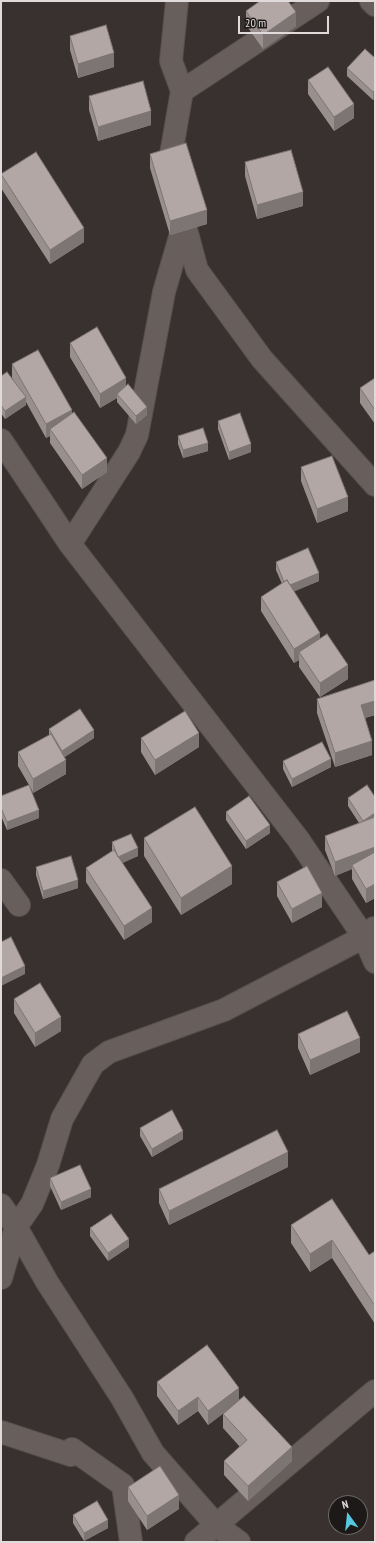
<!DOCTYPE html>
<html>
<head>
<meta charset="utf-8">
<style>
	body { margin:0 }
	#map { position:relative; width:376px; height:1543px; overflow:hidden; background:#39312f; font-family:"PT Sans Narrow",sans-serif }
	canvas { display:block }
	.frame { position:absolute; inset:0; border:2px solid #e0dbda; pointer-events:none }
	.north { position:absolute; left:328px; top:1495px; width:40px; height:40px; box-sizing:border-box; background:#1d1919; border:1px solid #6b6766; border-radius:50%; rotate:345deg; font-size:11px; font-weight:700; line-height:16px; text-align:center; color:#e0dbda }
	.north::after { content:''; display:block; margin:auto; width:14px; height:18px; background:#56c9e1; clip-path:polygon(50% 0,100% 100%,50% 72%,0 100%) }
	.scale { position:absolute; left:238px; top:16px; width:91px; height:18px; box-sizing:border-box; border:2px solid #e0dbda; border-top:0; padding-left:5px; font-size:12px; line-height:14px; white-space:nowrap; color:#e0dbda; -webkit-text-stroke:3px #1d1919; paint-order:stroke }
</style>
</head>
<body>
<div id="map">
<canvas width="376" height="1543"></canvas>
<div class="frame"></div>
<div class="north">N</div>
<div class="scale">20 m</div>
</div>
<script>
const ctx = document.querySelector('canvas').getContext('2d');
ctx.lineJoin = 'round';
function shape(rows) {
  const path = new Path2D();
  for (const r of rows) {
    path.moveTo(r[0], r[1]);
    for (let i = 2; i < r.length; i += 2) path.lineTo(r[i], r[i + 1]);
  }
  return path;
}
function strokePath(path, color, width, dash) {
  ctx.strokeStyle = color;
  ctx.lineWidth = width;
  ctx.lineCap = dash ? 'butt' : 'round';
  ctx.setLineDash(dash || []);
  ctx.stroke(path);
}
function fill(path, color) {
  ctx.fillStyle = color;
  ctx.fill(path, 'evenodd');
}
const minor = shape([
	[177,1,171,61,182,91,169,166,197,270,262,359,375,485],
	[371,1,375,5],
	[182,91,318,1],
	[1,440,70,544,298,839,364,937,375,962],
	[70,544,129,452,137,435,164,292,184,223],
	[1,880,19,905],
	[1,1205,16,1227,47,1282,122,1398,153,1453,217,1526,239,1542],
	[1,1278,16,1227,32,1204,48,1165,62,1119,93,1064,109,1052,224,1010,364,937,374,928],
	[1,1432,71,1455,72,1449,123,1485,131,1542],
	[196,1542,375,1391]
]);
const wall = shape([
	[246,11,296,26,263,49,246,25],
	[70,36,114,67,78,78,70,50],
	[375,58,375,98,373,100,347,76,347,68],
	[308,80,354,118,334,131,308,94],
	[89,96,151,125,98,141,89,110],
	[150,154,207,224,170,235,150,168],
	[245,162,303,206,257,219,245,176],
	[1,174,84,242,50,264,1,188],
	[70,343,126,386,147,415,136,424,117,402,117,398,100,408,70,357],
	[12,364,72,414,107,472,82,489,50,443,50,436,46,438,26,402,26,405,5,419,1,413,1,376,14,382,12,378],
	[375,378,375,424,360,403,360,388],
	[218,421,251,452,229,460,218,429],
	[178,436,208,451,183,458,178,444],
	[301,467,348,511,317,523,301,481],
	[276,562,319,581,294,591,320,639,348,679,320,697,299,667,299,660,294,663,261,611,261,597,282,584,276,570],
	[375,680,375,715,365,718,372,755,335,767,317,713,317,699],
	[49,729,94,738,64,757,66,774,33,793,30,786,39,818,7,830,1,816,1,796,29,785,18,766,18,752,49,736],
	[141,738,199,747,155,775,141,752],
	[283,761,331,767,292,787,283,769],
	[375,797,375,898,366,903,352,879,352,869,335,876,325,850,325,836,359,823,348,806,348,798],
	[226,812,270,833,246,849,226,820],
	[144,838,232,884,181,915,144,856],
	[112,842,138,856,122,863,152,922,124,940,86,882,86,868,112,851],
	[36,867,78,888,43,899,36,875],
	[277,882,322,907,292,923,277,896],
	[14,999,61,1031,35,1047,14,1013],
	[298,1034,360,1052,310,1075,298,1048],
	[140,1128,183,1139,152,1157,140,1136],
	[288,1167,169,1225,159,1203,159,1189],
	[50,1178,91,1197,61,1210,50,1186],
	[332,1199,369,1255,375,1251,375,1324,332,1258,310,1272,291,1243,291,1225],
	[90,1228,129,1247,108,1261,90,1236],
	[157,1382,239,1401,292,1461,248,1501,224,1475,224,1461,240,1447,223,1428,223,1414,230,1408,208,1425,198,1411,178,1425,157,1396],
	[128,1487,179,1509,147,1530,128,1501],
	[73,1515,108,1528,84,1541,73,1523]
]);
const shadedWall = shape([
	[296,12,296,26,263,49,263,35],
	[114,53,114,67,78,78,78,64],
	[375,90,375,98,373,100,373,92],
	[354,104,354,118,334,131,334,117],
	[151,111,151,125,98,141,98,127],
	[303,192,303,206,257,219,257,205],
	[207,210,207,224,170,235,170,221],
	[84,228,84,242,50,264,50,250],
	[126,378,126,392,117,394,117,398,100,408,100,394],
	[26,397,26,405,5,419,5,411],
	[147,407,147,415,136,424,136,416],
	[72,410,72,424,50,429,50,436,46,438,46,424],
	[208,443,208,451,183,458,183,450],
	[251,444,251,452,229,460,229,452],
	[107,458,107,472,82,489,82,475],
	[348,497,348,511,317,523,317,509],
	[319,573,319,581,286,595,286,587],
	[320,633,320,647,299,652,299,660,294,663,294,649],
	[348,665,348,679,320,697,320,683],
	[375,701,375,715,361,719,361,705],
	[94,730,94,738,62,759,62,751],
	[199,733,199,747,155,775,155,760],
	[372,741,372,755,335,767,335,753],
	[331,759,331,767,292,787,292,779],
	[66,760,66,774,33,793,33,779],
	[39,810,39,818,7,830,7,822],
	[375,813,375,821,363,821],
	[270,825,270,833,246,849,246,841],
	[375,847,375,861,352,865,352,869,335,876,335,862],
	[138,848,138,856,118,865,118,857],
	[232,866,232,884,181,915,181,898],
	[78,880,78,888,43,899,43,891],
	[375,884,375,898,366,903,366,889],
	[322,893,322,907,292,923,292,909],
	[152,908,152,922,124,940,124,926],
	[25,966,25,974,1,986,1,978],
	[61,1017,61,1031,35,1047,35,1033],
	[360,1038,360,1052,310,1075,310,1060],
	[183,1131,183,1139,152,1157,152,1149],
	[288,1152,288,1167,169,1225,169,1211],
	[91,1189,91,1197,61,1210,61,1202],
	[129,1239,129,1247,108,1261,108,1253],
	[332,1240,332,1258,310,1272,310,1254],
	[239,1388,239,1402,208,1425,208,1411],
	[198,1397,198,1411,178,1425,178,1411],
	[292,1447,292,1461,248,1501,248,1486],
	[179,1495,179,1509,147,1530,147,1516],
	[108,1520,108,1528,84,1541,84,1533]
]);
const building = shape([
	[260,1,288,1,296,12,263,35,246,11,260,1],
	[106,25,114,53,78,64,70,36,106,25],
	[365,49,375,58,375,90,373,92,347,68,365,49],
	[328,67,354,104,334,117,308,80,328,67],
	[143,81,151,111,98,127,89,96,143,81],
	[186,143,207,210,170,221,150,154,186,143],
	[291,150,303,192,257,205,245,162,291,150],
	[36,152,84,228,50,250,1,174,36,152],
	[97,327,126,378,100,394,70,343,97,327],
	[38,350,72,410,46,424,12,364,38,350],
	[7,372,26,397,5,411,1,405,1,376,7,372],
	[375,378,375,410,360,388,375,378],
	[128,384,147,407,136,416,117,394,128,384],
	[74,412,107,458,82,475,50,429,74,412],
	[240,413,251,444,229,452,218,421,240,413],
	[203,428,208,443,183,450,178,436,203,428],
	[332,456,348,497,317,509,301,467,332,456],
	[308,548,319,573,290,585,287,580,284,582,276,562,308,548],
	[287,580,320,633,294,649,261,597,287,580],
	[327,634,348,665,320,683,299,652,327,634],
	[375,680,375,701,361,705,372,741,335,753,317,699,375,680],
	[80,709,94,730,62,751,49,729,80,709],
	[185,711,199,733,155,760,141,738,185,711],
	[51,734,66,760,33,779,18,752,51,734],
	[322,742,331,759,292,779,283,761,322,742],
	[29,785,39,810,7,822,1,808,1,796,29,785],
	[367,785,375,797,375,813,363,821,348,798,367,785],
	[249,796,270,825,246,841,226,812,249,796],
	[195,807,232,866,181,898,144,838,195,807],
	[375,817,375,847,335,862,325,836,375,817],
	[131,834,138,848,118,857,112,842,131,834],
	[114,850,152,908,124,926,86,868,114,850],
	[375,852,375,884,366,889,352,865,375,852],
	[71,856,78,880,43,891,36,867,71,856],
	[307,866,322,893,292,909,277,882,307,866],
	[11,937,25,966,1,978,1,942,11,937],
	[40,983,61,1017,35,1033,14,999,40,983],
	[347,1011,360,1038,310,1060,298,1034,347,1011],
	[172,1110,183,1131,152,1149,140,1128,172,1110],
	[277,1130,288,1152,169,1211,159,1189,277,1130],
	[80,1165,91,1189,61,1202,50,1178,80,1165],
	[332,1199,369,1255,375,1251,375,1306,332,1240,310,1254,291,1225,332,1199],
	[111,1214,129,1239,108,1253,90,1228,111,1214],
	[207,1345,239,1388,208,1411,198,1397,178,1411,157,1382,207,1345],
	[244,1396,292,1447,248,1486,224,1461,247,1440,223,1414,244,1396],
	[160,1466,179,1495,147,1516,128,1487,160,1466],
	[97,1501,108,1520,84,1533,73,1515,97,1501]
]);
strokePath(minor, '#564f4e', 24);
strokePath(minor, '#685f5d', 22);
fill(wall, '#99908e');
fill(shadedWall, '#7d7574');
fill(building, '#b2a7a5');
strokePath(building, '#7d7574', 1);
</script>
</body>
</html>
